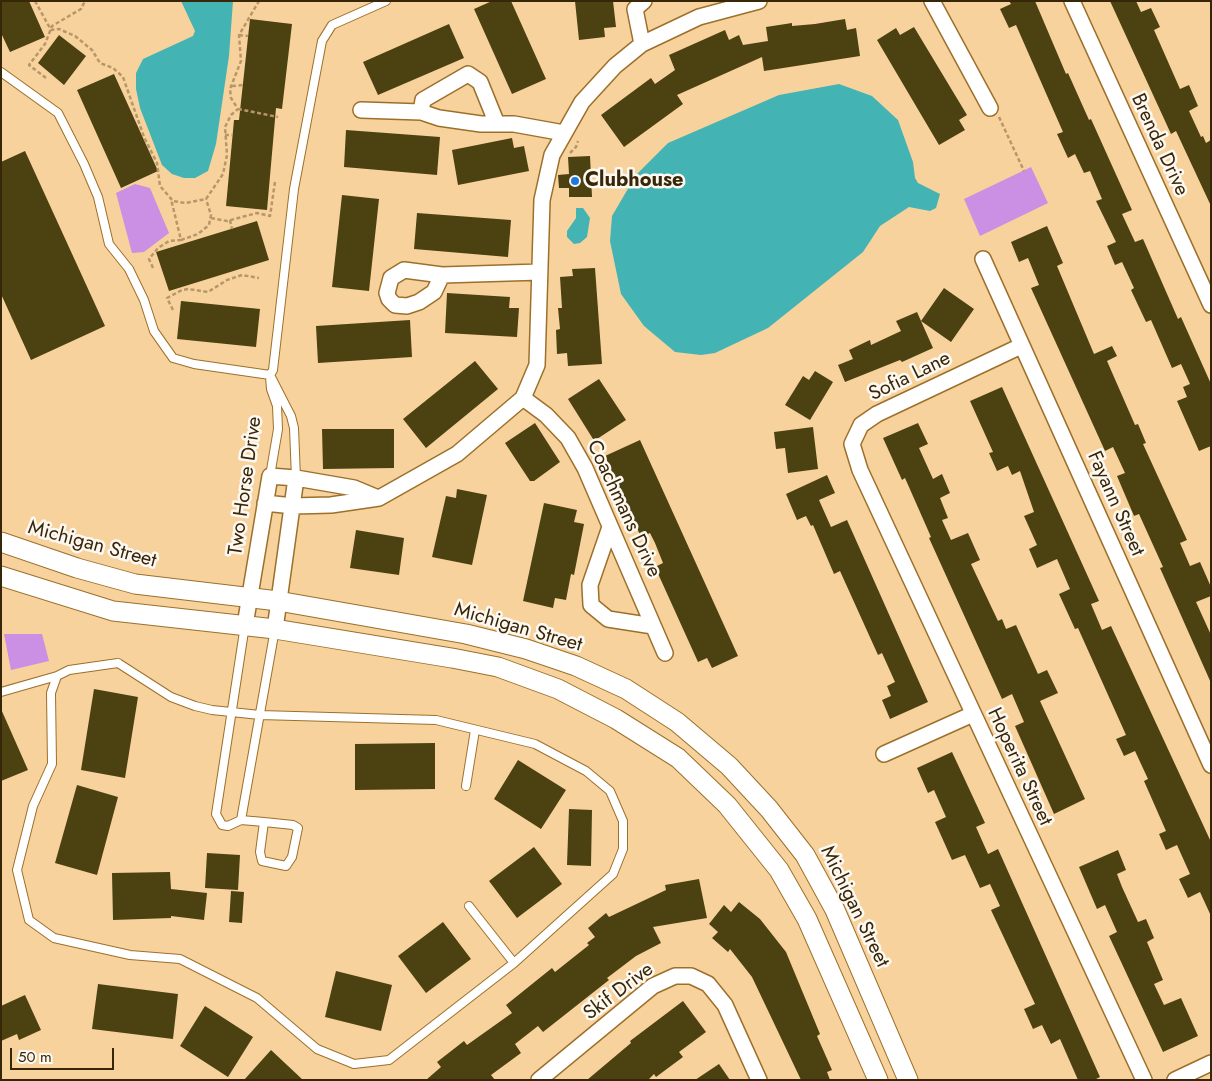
<!DOCTYPE html>
<html>
<head>
<meta charset="utf-8">
<style>
	body { margin:0 }
	#map { position:relative; width:1212px; height:1081px; overflow:hidden; background:#f8d29c; font-family:Jost,sans-serif }
	canvas { display:block }
	.frame { position:absolute; inset:0; border:2px solid #382608; pointer-events:none }
	.scale { position:absolute; left:10px; top:1048px; width:104px; height:22px; box-sizing:border-box; border:2px solid #382608; border-top:0; padding-left:6px; font-size:15px; line-height:18px; white-space:nowrap; color:#382608; -webkit-text-stroke:4px #fdf9f2; paint-order:stroke }
</style>
</head>
<body>
<div id="map">
<canvas width="1212" height="1081"></canvas>
<div class="frame"></div>
<div class="scale">50 m</div>
</div>
<script>
const ctx = document.querySelector('canvas').getContext('2d');
ctx.lineJoin = 'round';
function fill(path, color) {
  ctx.fillStyle = color;
  ctx.fill(path, 'evenodd');
}
function shape(rows) {
  const path = new Path2D();
  for (const r of rows) {
    path.moveTo(r[0], r[1]);
    for (let i = 2; i < r.length; i += 2) path.lineTo(r[i], r[i + 1]);
  }
  return path;
}
function strokePath(path, color, width, dash) {
  ctx.strokeStyle = color;
  ctx.lineWidth = width;
  ctx.lineCap = dash ? 'butt' : 'round';
  ctx.setLineDash(dash || []);
  ctx.stroke(path);
}
function label(font, color, halo, rows, align = 'center') {
  ctx.font = font + ' Jost,sans-serif';
  ctx.lineWidth = 5;
  ctx.setLineDash([]);
  ctx.textBaseline = 'middle';
  ctx.strokeStyle = halo;
  ctx.fillStyle = color;
  for (const [text, x, y, turn = 0] of rows) {
    ctx.save();
    ctx.translate(x, y);
    ctx.rotate((+turn || 0) * Math.PI / 180);
    ctx.textAlign = isNaN(turn) ? turn : align;
    if (halo) ctx.strokeText(text, 0, 0);
    ctx.fillText(text, 0, 0);
    ctx.restore();
  }
}
const green = shape([
	[1031,167,1048,203,980,236,964,199],
	[135,184,150,188,169,233,144,252,132,253,116,193],
	[4,634,42,634,49,661,11,670]
]);
const water = shape([
	[181,1,233,1,229,56,216,144,208,171,195,178,184,178,172,174,162,165,140,108,136,89,136,73,143,59,193,36,195,31],
	[839,84,872,96,898,120,913,162,915,178,918,183,940,194,936,208,930,211,909,207,880,226,863,252,768,328,715,353,701,355,675,352,644,326,621,294,610,241,612,216,636,175,668,143,779,95],
	[576,208,583,208,590,218,587,237,580,243,574,244,567,237,567,231,576,218]
]);
const building = shape([
	[1,1,29,1,45,37,10,52,1,33],
	[492,1,511,1,546,79,512,94,474,9],
	[575,1,613,1,616,27,604,28,605,37,579,40],
	[1009,1,1035,1,1066,74,1068,73,1089,120,1091,119,1132,210,1122,214,1135,242,1143,239,1178,319,1181,317,1211,384,1211,446,1199,451,1177,401,1187,397,1183,387,1190,384,1181,364,1172,368,1151,320,1146,322,1131,290,1134,288,1122,262,1115,265,1107,246,1116,242,1096,201,1102,199,1090,171,1084,173,1075,154,1068,158,1057,134,1063,132,1016,25,1009,28,1000,9,1011,4],
	[1110,1,1136,1,1141,12,1151,8,1160,27,1154,30,1180,89,1189,85,1198,106,1189,111,1201,137,1203,136,1206,143,1211,140,1211,206,1176,131,1171,134],
	[250,19,292,24,282,109,276,108,267,210,226,206,234,120,239,120],
	[845,19,847,30,856,28,860,56,764,71,762,57,677,95,683,104,624,147,601,115,651,78,655,84,675,70,669,55,725,30,729,40,739,35,743,45,768,41,766,27,792,23,792,26,815,24],
	[449,24,464,58,378,95,363,62],
	[914,27,967,115,959,120,965,130,939,145,877,40,896,28,900,35],
	[59,35,86,56,64,85,38,63],
	[114,74,158,171,121,188,77,90],
	[346,130,440,137,437,175,344,167],
	[512,138,514,148,524,146,529,171,458,185,452,150],
	[25,151,105,326,31,360,1,294,1,162],
	[590,156,592,197,569,197,569,188,559,188,558,175,569,174,568,157],
	[342,195,379,199,369,291,332,287],
	[417,213,511,220,508,257,414,249],
	[257,221,269,260,169,291,156,252],
	[1047,226,1063,263,1057,266,1094,354,1112,346,1117,356,1107,361,1135,425,1138,424,1146,443,1143,444,1187,540,1180,543,1190,566,1200,562,1211,587,1211,596,1196,602,1211,635,1211,683,1160,568,1163,567,1139,514,1134,516,1117,476,1125,473,1113,447,1105,451,1031,288,1039,285,1028,258,1019,262,1011,242],
	[595,268,602,364,568,366,567,353,557,354,556,330,560,329,558,308,562,308,560,277,573,276,572,269],
	[944,288,974,309,951,342,921,321],
	[447,293,510,297,509,308,519,308,517,337,445,333],
	[181,301,260,309,256,347,177,339],
	[917,312,933,348,902,362,900,360,845,382,838,365,853,359,849,350,870,340,871,345,901,331,896,321],
	[410,320,412,357,318,363,316,326],
	[475,361,498,389,426,448,403,419],
	[815,371,833,382,810,420,785,405,803,376,809,380],
	[599,379,626,420,597,439,593,439,568,399],
	[1002,387,1099,601,1091,604,1102,630,1111,626,1211,842,1211,916,1200,892,1188,898,1179,879,1190,874,1177,845,1166,850,1159,834,1166,831,1144,781,1148,779,1135,751,1124,756,1116,739,1126,735,1078,628,1075,629,1059,594,1070,589,1057,559,1037,568,1029,549,1037,545,1024,516,1034,512,1020,471,1012,475,1008,466,997,471,989,453,993,452,970,401],
	[535,423,560,462,534,481,530,481,505,443],
	[918,423,928,444,919,448,933,479,942,474,950,493,940,498,948,518,942,520,951,540,968,533,980,560,971,564,998,621,1002,619,1006,629,1016,625,1038,674,1047,670,1058,693,1040,701,1085,799,1054,814,1015,726,1024,722,1012,694,1002,699,929,538,931,537,905,478,902,480,883,438],
	[813,427,818,469,788,473,785,448,776,449,774,432],
	[322,429,394,429,394,468,323,469],
	[640,440,738,656,712,668,707,658,698,662,655,567,663,563,655,543,650,533,641,537,605,456],
	[827,475,835,493,819,500,831,527,847,520,928,702,890,719,882,700,891,696,887,686,895,682,882,653,878,655,840,571,834,574,813,525,811,526,806,516,797,520,786,494],
	[457,489,487,495,472,565,432,557,446,496,456,498],
	[544,503,577,510,574,522,584,524,574,575,571,574,566,600,555,598,553,608,523,601],
	[356,530,404,538,399,575,350,568],
	[94,689,138,697,125,778,81,770],
	[1,709,28,770,1,781],
	[435,743,435,789,355,790,355,744],
	[952,752,985,823,976,827,988,854,998,849,1100,1077,1094,1080,1078,1080,1060,1039,1051,1044,1042,1025,1033,1029,1024,1009,1035,1004,991,910,1000,906,990,884,980,888,965,855,952,860,935,822,946,817,934,790,928,793,917,768],
	[518,760,566,790,541,829,494,799],
	[77,785,118,797,97,875,55,863],
	[569,809,592,810,591,866,567,865],
	[534,847,562,884,517,918,489,881],
	[1118,850,1126,870,1117,874,1122,887,1138,922,1146,919,1154,938,1147,942,1163,980,1154,984,1164,1005,1181,998,1198,1036,1163,1052,1109,936,1117,932,1105,905,1097,909,1079,867],
	[207,853,240,855,238,890,205,888],
	[170,872,171,889,207,893,204,920,171,916,171,918,113,920,112,873],
	[699,879,707,918,653,927,661,943,636,956,607,978,609,980,543,1032,538,1026,515,1044,521,1053,491,1075,495,1080,426,1080,441,1067,437,1062,464,1041,467,1045,512,1013,506,1005,552,968,555,972,589,945,587,943,595,937,588,928,606,913,609,917,666,890,665,885],
	[231,891,244,892,242,923,229,922],
	[739,902,760,919,786,952,820,1034,817,1036,832,1070,827,1072,830,1080,801,1080,752,977,730,949,728,952,712,938,718,932,709,924,724,905,731,912],
	[443,922,471,959,426,993,398,956],
	[336,971,392,985,381,1031,325,1017],
	[98,984,178,994,173,1039,92,1029],
	[25,995,41,1030,19,1040,17,1034,1,1041,1,1006],
	[683,1001,706,1032,679,1052,683,1057,656,1077,654,1074,648,1080,587,1080,631,1043,630,1041],
	[205,1006,253,1037,228,1077,180,1046],
	[271,1050,303,1080,244,1080],
	[719,1064,730,1080,695,1080]
]);
const path = shape([
	[35,1,51,30,59,29,75,36,92,50,100,63,113,68,123,77,144,137,157,163,160,186,173,201,185,203,206,199,223,174,227,155,225,127,231,115,238,109,231,98,230,89,241,61,239,35,259,1],
	[239,35,248,36],
	[46,78,29,65,45,44,52,26,81,9,85,1],
	[232,86,243,85],
	[238,109,278,117],
	[999,117,1024,171],
	[225,135,232,135],
	[570,153,576,147,578,141],
	[211,218,227,221,257,213,270,216,275,182],
	[230,220,232,229],
	[181,240,198,234,209,225,211,215,206,199],
	[153,268,149,259,158,248,169,241,181,240,171,199],
	[173,310,167,298,182,290,188,289,208,292,227,280,242,275,259,278]
]);
const service = shape([
	[1,72,58,113,84,164,98,197,109,244,129,269,144,300,154,331,173,358,194,364,270,375,273,370,294,189,322,41,332,25,386,1],
	[270,375,291,416,294,428,296,478],
	[270,476,278,429,277,406,271,389,270,377],
	[245,625,216,814,222,825,228,826,241,820,275,629],
	[118,663,171,697,195,706,212,710,260,715,436,720,535,744,586,771,610,791,623,821,623,849,613,874,514,963,389,1060,354,1064,317,1049,257,998,180,959,130,955,54,938,29,920,17,870,33,806,52,764,51,693,57,676,69,670,118,663],
	[1,692,57,676],
	[466,786,475,730],
	[241,820,264,822,293,825,298,828,292,857,286,866,262,861,260,852,264,822],
	[469,906,514,963]
]);
const minor = shape([
	[932,1,990,108],
	[1072,1,1211,305],
	[642,44,635,9,644,1],
	[361,110,421,112],
	[497,124,480,82,468,74,423,100,421,112,439,118,481,124,514,124,564,133],
	[983,259,1211,765],
	[442,275,434,292,419,302,407,306,395,305,389,299,387,293,391,278,404,270,442,275,540,272],
	[1021,346,877,414,861,425,852,444,860,470,1144,1080],
	[523,398,546,415,568,438,585,468,665,653],
	[265,503,293,506,331,505,379,498,457,454,523,398,537,365,542,200,552,155,582,102,615,66,642,44,699,17,759,1],
	[610,527,590,585,591,605,608,619,653,626],
	[245,625,270,476,296,478,354,488,378,498],
	[275,629,296,478],
	[884,754,973,714],
	[539,1080,653,986,675,976,691,976,708,984,725,1005,759,1080],
	[1175,1080,1211,1063]
]);
const tertiary = shape([
	[1,542,77,568,135,584,278,601,466,634,526,649,576,666,626,689,677,722,729,766,769,809,805,855,835,910,908,1080],
	[1,576,113,611,275,629,452,658,498,667,558,689,616,719,678,758,727,805,779,870,807,919,878,1080]
]);
const markers = [
	[575,181,5,"#1e78e2"]
];
const streetNames = [
	["Brenda Drive",1159,145,65],
	["Sofia Lane",910,377,-26],
	["Two Horse Drive",246,486,-82],
	["Fayann Street",1115,504,66],
	["Coachmans Drive",623,509,65],
	["Michigan Street",92,545,15],
	["Michigan Street",518,628,16],
	["Hoperita Street",1019,767,65],
	["Michigan Street",854,907,64],
	["Skif Drive",619,992,-37]
];
const poiNames = [
	["Clubhouse",585,181]
];
fill(green, '#cb8fe3');
fill(water, '#43b3b4');
fill(building, '#4c4111');
strokePath(service, '#9c702a', 10);
strokePath(minor, '#9c702a', 18);
strokePath(tertiary, '#9c702a', 21);
strokePath(path, '#b7976a', 2.5, [4, 2.5]);
strokePath(service, '#fff', 8);
strokePath(minor, '#fff', 15);
strokePath(tertiary, '#fff', 19);
for (const [x, y, r, color] of markers) {
  const dot = new Path2D();
  dot.arc(x, y, r, 0, 2 * Math.PI);
  ctx.fillStyle = color;
  ctx.fill(dot);
  strokePath(dot, '#fdf9f2', 2);
}
label('20px', '#382608', '#fdf9f2', streetNames);
label('bold 20px', '#382608', '#fdf9f2', poiNames, 'left');
</script>
</body>
</html>
